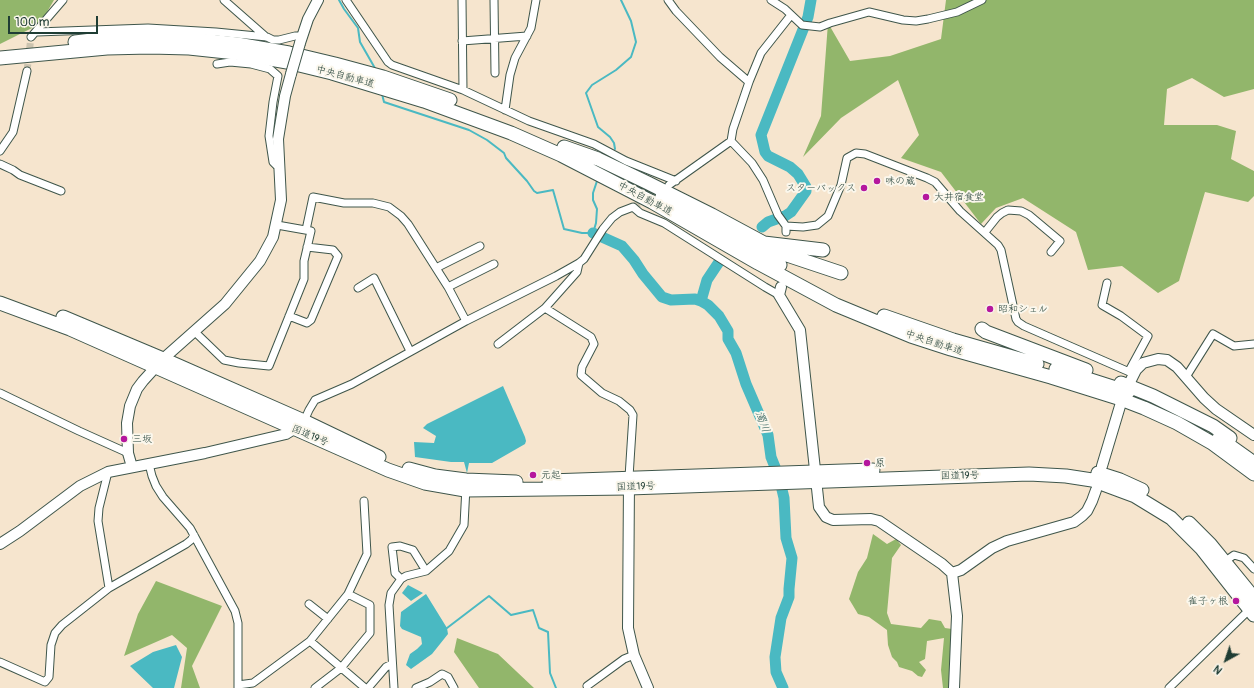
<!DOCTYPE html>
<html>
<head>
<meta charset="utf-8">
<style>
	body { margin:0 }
	#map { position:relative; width:1254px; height:688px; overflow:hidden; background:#f6e5ce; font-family:Pangolin,sans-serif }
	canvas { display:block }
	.north { position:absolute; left:1206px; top:640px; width:40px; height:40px; -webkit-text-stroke:3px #fbf7ec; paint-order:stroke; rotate:220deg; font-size:11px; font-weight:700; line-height:16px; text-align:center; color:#1f3d34 }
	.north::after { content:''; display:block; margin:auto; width:14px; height:18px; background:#1f3d34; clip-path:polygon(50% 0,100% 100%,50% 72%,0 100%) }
	.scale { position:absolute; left:8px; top:16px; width:90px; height:18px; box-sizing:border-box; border:2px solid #1f3d34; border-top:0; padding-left:5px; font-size:12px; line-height:14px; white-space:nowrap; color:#1f3d34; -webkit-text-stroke:3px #fbf7ec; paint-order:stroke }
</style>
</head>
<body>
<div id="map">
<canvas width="1254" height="688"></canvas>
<div class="north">N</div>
<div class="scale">100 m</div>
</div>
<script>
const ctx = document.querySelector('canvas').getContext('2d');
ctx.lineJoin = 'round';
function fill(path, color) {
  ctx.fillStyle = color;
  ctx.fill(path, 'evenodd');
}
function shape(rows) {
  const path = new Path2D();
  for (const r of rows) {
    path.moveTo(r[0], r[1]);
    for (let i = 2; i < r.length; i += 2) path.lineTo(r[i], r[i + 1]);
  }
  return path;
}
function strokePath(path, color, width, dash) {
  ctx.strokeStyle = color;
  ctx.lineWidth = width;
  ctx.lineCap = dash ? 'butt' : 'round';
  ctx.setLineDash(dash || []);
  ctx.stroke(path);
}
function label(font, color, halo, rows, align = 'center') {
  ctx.font = font + ' Pangolin,"Klee One",sans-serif';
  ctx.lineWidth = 4;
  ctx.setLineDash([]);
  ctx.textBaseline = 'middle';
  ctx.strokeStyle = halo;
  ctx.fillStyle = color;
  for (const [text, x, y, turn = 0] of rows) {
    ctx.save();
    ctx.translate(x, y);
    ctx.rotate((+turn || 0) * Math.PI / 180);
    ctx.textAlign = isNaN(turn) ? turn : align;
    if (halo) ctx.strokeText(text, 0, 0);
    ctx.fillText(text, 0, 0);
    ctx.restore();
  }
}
const forest = shape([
	[0,0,54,0,40,24,0,44],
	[946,0,1254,0,1254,89,1224,97,1192,78,1167,89,1164,125,1217,125,1236,131,1231,159,1254,171,1254,196,1248,202,1205,192,1179,281,1158,293,1122,266,1088,270,1076,232,1023,198,996,208,981,224,941,172,901,158,919,135,898,80,841,118,803,157,821,116,828,23,850,61,890,56,941,39],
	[873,534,887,544,896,539,901,545,892,558,887,613,891,624,921,628,929,619,941,621,945,628,952,629,951,678,949,688,943,688,941,670,944,638,927,641,925,659,919,662,926,670,922,677,918,676,912,671,899,667,897,662,892,657,888,645,887,630,869,617,858,614,849,599,858,572,867,558],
	[156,581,222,606,192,666,200,688,181,688,187,648,172,635,124,656,138,614],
	[457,638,498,654,534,688,479,688,454,652]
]);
const water = shape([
	[503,386,525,437,526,441,525,444,492,463,469,463,467,473,464,462,451,462,415,457,414,442,434,443,436,436,423,428,427,424],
	[408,585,423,593,411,601,402,593],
	[426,594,447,628,448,634,432,654,411,669,406,665,410,654,417,649,422,644,421,637,402,629,400,626,401,612],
	[176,645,182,657,174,688,153,688,130,666,153,652]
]);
const stream = shape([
	[339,0,344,9,358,28,360,42,376,70],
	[382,94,384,102,469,130,487,140,504,153,506,158,527,181,534,191,537,193,553,190,564,229,582,233,593,233,596,223,597,209,593,200,593,193,597,181],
	[615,149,614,143,610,137,598,127,586,93,592,85,616,70,631,57,636,42,631,21,621,0],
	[447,628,489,596,511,615,533,610,539,628,548,632,550,673,556,688]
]);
const river = shape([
	[762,227,768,222,785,216,791,212,806,191,806,187,798,174,790,167,768,156,765,152,761,135,808,17,811,0],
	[593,233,622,246,634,260,643,274,662,297,671,300,695,299,701,301,708,305,719,316,728,331,728,339,736,353,746,384,768,435,771,457,779,477,784,498,786,538,792,558,789,589,789,597,781,618,775,657,776,672,783,688],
	[701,301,707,280,719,262]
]);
const streetTunnel = shape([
	[27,71,31,37],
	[633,207,663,189]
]);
const street = shape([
	[224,0,266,37],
	[346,0,388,62,392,65,463,90,529,121,594,144,626,161,676,181],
	[462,0,463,90],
	[494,0,495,73],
	[668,0,676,11,720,57,749,82],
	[771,0,785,9,802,25,820,27,830,23,869,12,903,20,916,21,928,19,957,12,982,0],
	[37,32,148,28,216,32,267,37,273,40,279,40,295,36,303,36],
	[31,37,63,0],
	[462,41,527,36],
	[217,64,230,62,251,64,270,69,278,76,273,102,269,136,273,162,276,165,279,166],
	[505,110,510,75,515,58,531,28,536,0],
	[731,141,752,163,763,180,778,215,786,226,786,232],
	[0,151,13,132,27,71],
	[0,164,13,170,20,175,61,191],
	[669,185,731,141,733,129,749,82,761,53,791,15],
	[786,226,803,227,817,225,828,216,841,185,847,158,856,153,865,154,927,178,935,182,960,211,998,245,1001,250,1016,319,1018,322,1024,326,1134,374],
	[306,230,313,197,344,203,373,203,389,207,401,216,408,224,448,287,466,321],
	[985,232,997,217,1002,213,1008,210,1021,211,1029,215,1060,241,1051,252],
	[436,268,480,246],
	[1107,283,1102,305,1121,316,1148,336,1129,371],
	[448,287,494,264],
	[358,288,374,278,410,351],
	[545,308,591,337,594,344,582,367,581,375,602,393,619,401,630,410,633,415,629,477],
	[289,316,307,323,311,320,338,256,333,250,307,247],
	[195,332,224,360,239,363,269,366,304,279,304,261,311,231,277,225],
	[498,344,545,308,577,272,579,263],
	[1186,377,1213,334,1234,346,1254,344],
	[0,393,79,431,128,453],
	[304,421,309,410,315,400,352,384,466,321,556,276,579,263,584,259,603,229,612,218,620,212,633,207,640,213,664,223,765,287,779,295],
	[149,464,152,476,156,486,163,497,190,528,235,611,238,623,238,688],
	[108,472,99,508,98,521,109,588],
	[1224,562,1234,555,1244,558,1254,569],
	[401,579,395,573,392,547,400,546,413,550,426,571],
	[348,594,367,554,364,501],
	[309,604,328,619],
	[310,641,348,594,370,605,370,633,341,668,315,688],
	[0,662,45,682,49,677,51,645,55,633,62,625,109,588,186,544,191,540,194,535],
	[238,685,253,683,310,641,365,688],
	[587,686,624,659,634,655],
	[368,688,386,667,392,664],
	[394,688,389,605,391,593,401,579,406,576,426,571,449,551,464,525,466,487],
	[416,688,430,682,442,674,448,677,454,688],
	[1169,688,1249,610]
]);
const secondary = shape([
	[300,43,308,19,318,0],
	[781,287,779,295,800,330,819,507,826,517,833,520,871,519,879,521,942,564,952,573,957,616,954,688],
	[1130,382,1136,370,1143,363,1158,359,1167,360,1177,367,1204,398,1216,409,1254,435],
	[1102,466,1120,406],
	[132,467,128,453,127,423,130,406,137,389,143,381,163,359,225,304,260,261,273,237,281,200,278,139,285,96,291,74],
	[629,481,628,628,634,655,648,688],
	[0,544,20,531,80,486,108,472,205,453,286,434,294,429],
	[952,573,961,570,992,548,1007,541,1074,522,1082,516,1087,511,1092,501,1096,490]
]);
const highway = shape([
	[75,42,109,38,150,37,190,39,237,44,289,53,335,64,383,77,450,100],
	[0,58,107,48,150,47,189,48,236,53,287,62,332,73,424,101,511,133,561,155,652,202,758,263,836,305,911,336,951,349,1051,377,1118,398,1144,408,1177,423,1212,443,1254,474],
	[564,147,598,159,648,183,712,215,764,243,823,250],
	[662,197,780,265],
	[771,246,784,254,841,273],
	[0,303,70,329,388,470,425,483,465,490,629,488,1029,474,1066,476,1092,480,1135,496,1171,518,1202,549,1254,615],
	[884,316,953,340,1037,364],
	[63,317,163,359,304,421,379,457],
	[982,329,986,332,1086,370],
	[1056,369,1128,392],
	[1121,383,1153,396,1213,426,1230,438],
	[1219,438,1254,463],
	[409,469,435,476,466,480,516,482],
	[1098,473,1120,480,1142,490],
	[549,481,873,470],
	[1189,523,1210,544,1254,598]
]);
const secondaryBridge = shape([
	[291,74,300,43]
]);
const markers = [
	[877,181,4,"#b5179e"],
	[864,188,4,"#b5179e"],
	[926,197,4,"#b5179e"],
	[990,309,4,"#b5179e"],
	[124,439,4,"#b5179e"],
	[867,463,4,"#b5179e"],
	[533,475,4,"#b5179e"],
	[1236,601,4,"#b5179e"]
];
const streetNames = [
	["中央自動車道",345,77,15],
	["中央自動車道",645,199,28],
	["中央自動車道",934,343,18],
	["国道19号",310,436,23],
	["国道19号",960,476,-1],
	["国道19号",636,487,-2]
];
const poiNames = [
	["味の蔵",885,181],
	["スターバックス",856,188,"right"],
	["大井宿食堂",934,197],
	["昭和シェル",998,309],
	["三坂",132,439],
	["原",875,463],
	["元起",541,475],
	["雀子ヶ根",1228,601,"right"]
];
const waterNames = [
	["濁川",762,422,69]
];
fill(forest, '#92b66b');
fill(water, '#4ab9c2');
strokePath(stream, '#4ab9c2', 2);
strokePath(river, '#4ab9c2', 11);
strokePath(streetTunnel, '#cbc3af', 7, [7, 3.5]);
strokePath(street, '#3f564b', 9);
strokePath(secondary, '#3f564b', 12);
strokePath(highway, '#3f564b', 15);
strokePath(street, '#fff', 7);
strokePath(secondary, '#fff', 10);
strokePath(highway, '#fff', 13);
strokePath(secondaryBridge, '#3f564b', 12, []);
strokePath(secondaryBridge, '#fff', 10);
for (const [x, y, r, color] of markers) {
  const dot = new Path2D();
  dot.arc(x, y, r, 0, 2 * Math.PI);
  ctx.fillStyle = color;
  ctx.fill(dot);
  strokePath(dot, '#fbf7ec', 1.5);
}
label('10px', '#1f3d34', '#fbf7ec', streetNames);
label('10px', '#1f3d34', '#fbf7ec', poiNames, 'left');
label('italic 11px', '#2a5c58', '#fbf7ec', waterNames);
</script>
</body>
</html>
